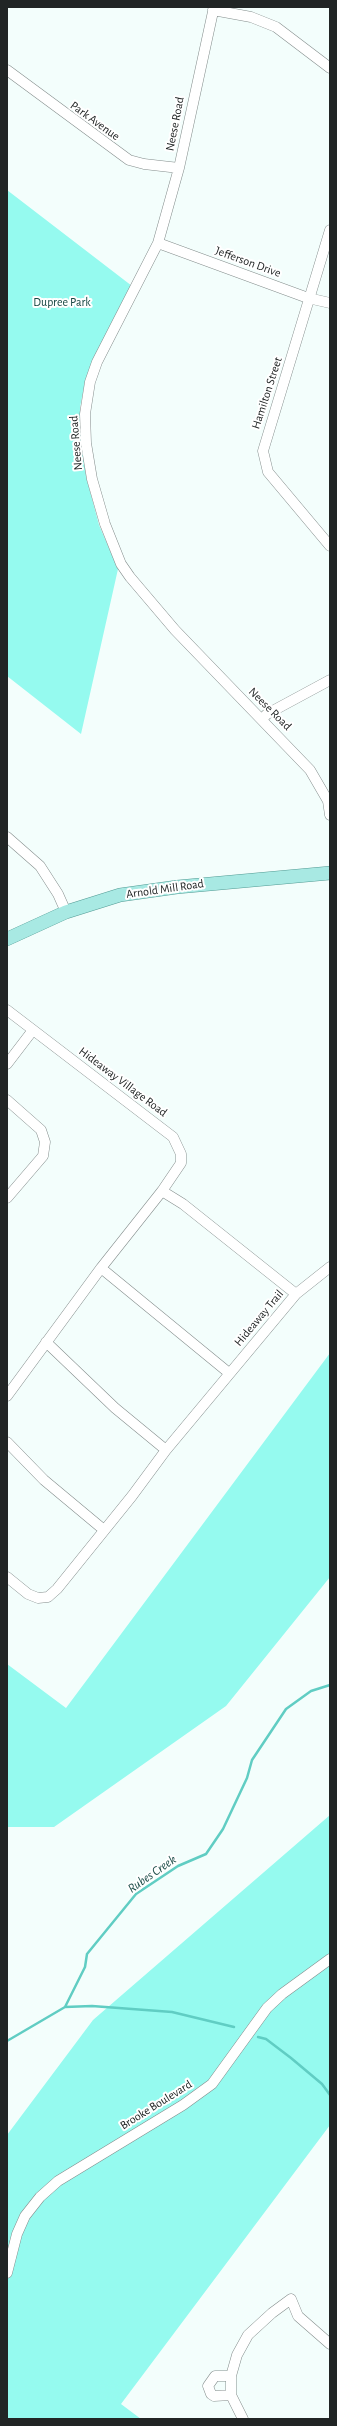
<!DOCTYPE html>
<html>
<head>
<meta charset="utf-8">
<style>
	body { margin:0 }
	#map { position:relative; width:337px; height:2426px; overflow:hidden; background:#f3fefc; font-family:"Alegreya Sans",sans-serif }
	canvas { display:block }
	.frame { position:absolute; inset:0; border:8px solid #212525; pointer-events:none }
</style>
</head>
<body>
<div id="map">
<canvas width="337" height="2426"></canvas>
<div class="frame"></div>
</div>
<script>
const ctx = document.querySelector('canvas').getContext('2d');
ctx.lineJoin = 'round';
function fill(path, color) {
  ctx.fillStyle = color;
  ctx.fill(path, 'evenodd');
}
function shape(rows) {
  const path = new Path2D();
  for (const r of rows) {
    path.moveTo(r[0], r[1]);
    for (let i = 2; i < r.length; i += 2) path.lineTo(r[i], r[i + 1]);
  }
  return path;
}
function strokePath(path, color, width, dash) {
  ctx.strokeStyle = color;
  ctx.lineWidth = width;
  ctx.lineCap = dash ? 'butt' : 'round';
  ctx.setLineDash(dash || []);
  ctx.stroke(path);
}
function label(font, color, halo, rows, align = 'center') {
  ctx.font = font + ' "Alegreya Sans",sans-serif';
  ctx.lineWidth = 4;
  ctx.setLineDash([]);
  ctx.textBaseline = 'middle';
  ctx.strokeStyle = halo;
  ctx.fillStyle = color;
  for (const [text, x, y, turn = 0] of rows) {
    ctx.save();
    ctx.translate(x, y);
    ctx.rotate((+turn || 0) * Math.PI / 180);
    ctx.textAlign = isNaN(turn) ? turn : align;
    if (halo) ctx.strokeText(text, 0, 0);
    ctx.fillText(text, 0, 0);
    ctx.restore();
  }
}
const green = shape([
	[7,190,132,286,94,359,85,382,80,407,80,429,86,476,99,525,118,569,81,734,7,676],
	[330,1353,330,1577,226,1706,54,1827,7,1827,7,1664,66,1708],
	[330,1815,330,2125,121,2404,141,2419,7,2419,7,2135,93,2020]
]);
const stream = shape([
	[65,2007,92,2006,172,2012,234,2027],
	[258,2037,266,2039,291,2058,322,2084,330,2095],
	[7,2041,65,2007,85,1967,87,1954,136,1894,178,1866,206,1854,223,1829,247,1778,252,1760,286,1709,311,1691,330,1685]
]);
const minor = shape([
	[214,7,179,168,158,243,97,362,90,382,85,414,86,443,92,479,105,524,121,564,130,577,175,630,310,770,328,801,330,815],
	[213,10,251,17,276,27,330,68],
	[7,70,129,160,144,164,179,168],
	[330,230,263,451,268,472,330,546],
	[158,243,308,298,330,303],
	[262,719,267,714,330,680],
	[7,837,40,866,58,894,66,912],
	[7,1010,173,1137,181,1154,181,1163,162,1191,101,1268,7,1396],
	[7,1064,33,1030],
	[7,1100,41,1130,45,1142,43,1156,7,1198],
	[162,1191,183,1204,296,1294],
	[101,1268,229,1373],
	[46,1342,115,1408,166,1450],
	[7,1442,44,1480,104,1530],
	[7,1577,28,1594,38,1598,48,1597,57,1589,132,1496,166,1450,296,1294,330,1267],
	[7,2273,17,2234,25,2216,40,2197,58,2181,183,2105,212,2084,267,2008,282,1994,330,1959],
	[231,2376,215,2376,208,2386,211,2394,214,2396,231,2395],
	[243,2419,231,2395,231,2376,237,2355,248,2335,272,2313,291,2299,298,2316,330,2344]
]);
const major = shape([
	[7,939,66,912,120,895,177,887,330,873]
]);
const streetNames = [
	["Park Avenue",95,121,36],
	["Neese Road",175,124,-79],
	["Jefferson Drive",248,262,20],
	["Hamilton Street",267,393,-72],
	["Neese Road",76,443,-95],
	["Neese Road",270,709,45],
	["Arnold Mill Road",165,889,-8],
	["Hideaway Village Road",123,1082,37],
	["Hideaway Trail",259,1318,-50],
	["Brooke Boulevard",156,2105,-32]
];
const parkNames = [
	["Dupree Park",62,302]
];
const waterNames = [
	["Rubes Creek",152,1874,-35]
];
fill(green, '#95faef');
strokePath(stream, '#60cdc3', 2.5);
strokePath(minor, '#848d8c', 11);
strokePath(major, '#539b94', 14);
strokePath(minor, '#fff', 10);
strokePath(major, '#a8e9e3', 13);
label('12px', '#212525', '#fff', streetNames);
label('12px', '#144541', '#fff', parkNames);
label('italic 13px', '#1d4d49', '#fff', waterNames);
</script>
</body>
</html>
